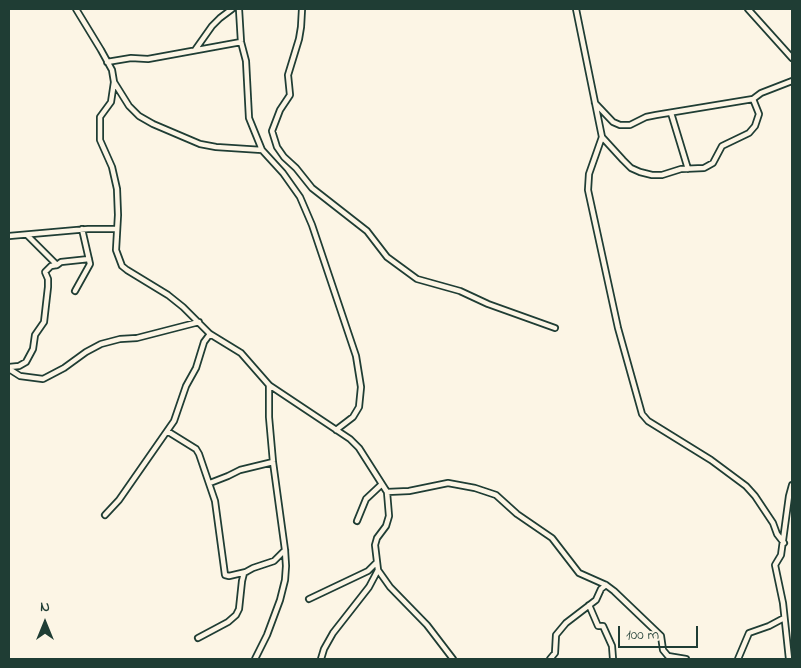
<!DOCTYPE html>
<html>
<head>
<meta charset="utf-8">
<style>
	body { margin:0 }
	#map { position:relative; width:801px; height:668px; overflow:hidden; background:#fcf5e5; font-family:"Indie Flower",sans-serif }
	canvas { display:block }
	.frame { position:absolute; inset:0; border:10px solid #1f3d34; pointer-events:none }
	.north { position:absolute; left:20px; top:598px; width:50px; height:50px; -webkit-text-stroke:4px #fcf5e5; paint-order:stroke; rotate:0deg; font-size:14px; font-weight:700; line-height:20px; text-align:center; color:#1f3d34 }
	.north::after { content:''; display:block; margin:auto; width:18px; height:22px; background:#1f3d34; clip-path:polygon(50% 0,100% 100%,50% 72%,0 100%) }
	.scale { position:absolute; left:618px; top:626px; width:80px; height:22px; box-sizing:border-box; border:2px solid #1f3d34; border-top:0; padding-left:6px; font-size:15px; line-height:18px; white-space:nowrap; color:#1f3d34; -webkit-text-stroke:4px #fcf5e5; paint-order:stroke }
</style>
</head>
<body>
<div id="map">
<canvas width="801" height="668"></canvas>
<div class="frame"></div>
<div class="north">N</div>
<div class="scale">100 m</div>
</div>
<script>
const ctx = document.querySelector('canvas').getContext('2d');
ctx.lineJoin = 'round';
function shape(rows) {
  const path = new Path2D();
  for (const r of rows) {
    path.moveTo(r[0], r[1]);
    for (let i = 2; i < r.length; i += 2) path.lineTo(r[i], r[i + 1]);
  }
  return path;
}
function strokePath(path, color, width, dash) {
  ctx.strokeStyle = color;
  ctx.lineWidth = width;
  ctx.lineCap = dash ? 'butt' : 'round';
  ctx.setLineDash(dash || []);
  ctx.stroke(path);
}
const street = shape([
	[76,9,101,50,112,70,114,82,111,102,100,117,100,140,112,167,117,189,118,215,116,250,122,266,127,270,168,295,183,307,210,334,241,353,269,385,350,439,359,448,387,492,409,491,448,483,475,488,496,495,517,514,552,538,579,573,606,585,614,591,661,636,663,650,668,656,686,659],
	[239,9,241,42,246,61,249,118,262,150,283,173,300,197,312,225,356,356,361,387,359,407,353,417,336,430],
	[302,9,301,27,299,39,288,75,290,95,280,110,272,131,277,147,284,157,296,168,312,188,367,231,387,257,417,279,460,291,488,304,555,328],
	[576,9,602,137,589,174,588,190,618,328,642,414,648,421,711,460,746,486,755,496,773,523,777,534,784,543],
	[748,9,792,58],
	[195,50,212,26,220,18,232,9],
	[107,62,131,58,148,59,241,42],
	[114,82,129,106,139,116,153,124,200,144,216,147,262,150],
	[595,103,613,122,620,125,630,125,646,117,656,115,753,99,761,93,792,81],
	[671,113,688,169],
	[602,137,623,160,631,168,640,172,652,175,662,175,681,169,704,168,713,163,722,146,749,133,755,126,759,114,753,99],
	[27,235,57,265],
	[9,236,88,229,117,229],
	[75,291,90,264,82,229],
	[9,367,19,366,26,362,33,349,35,335,44,322,48,287,48,279,45,272,51,266,57,265,61,262,89,259],
	[9,369,20,376,43,379,64,368,86,352,101,344,120,339,137,338,199,322],
	[167,431,196,449,199,454,215,501,225,575,229,576,246,572],
	[210,483,228,476,240,470,273,462],
	[387,492,389,516,386,526,377,538,375,545,378,570,390,587,427,625,453,659],
	[105,515,119,500,174,421,186,386,196,368,204,342,210,334],
	[357,521,366,499,382,484],
	[309,599,368,571,376,563],
	[589,605,598,626,603,626,612,646,613,659],
	[198,638,228,622,236,615,239,609,242,581,244,573,253,568,274,561,285,550],
	[255,659,267,635,280,600,285,580,286,566,285,550,273,462,269,417,269,385],
	[321,659,324,649,333,633,369,587,378,570],
	[550,659,555,653,556,635,566,623,596,600,601,589,606,585],
	[738,659,749,633,769,626,784,618],
	[789,659,783,603,775,565,781,555,789,496,792,485]
]);
strokePath(street, '#1f3d34', 8);
strokePath(street, '#fcf5e5', 4.5);
</script>
</body>
</html>
